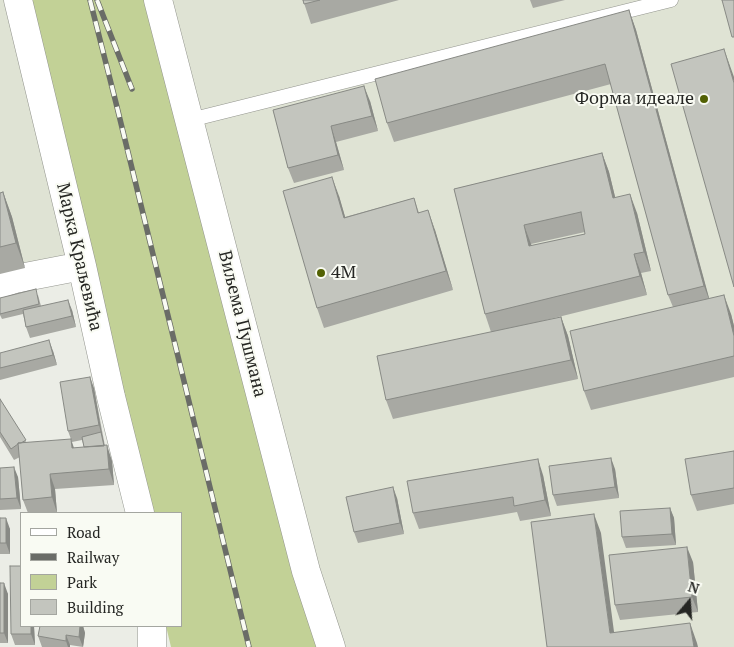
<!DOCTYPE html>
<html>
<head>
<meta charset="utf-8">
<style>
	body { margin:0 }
	#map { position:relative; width:734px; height:647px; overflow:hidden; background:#ebede6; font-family:"PT Serif",serif }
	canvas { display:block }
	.legend { position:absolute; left:20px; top:512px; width:162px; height:115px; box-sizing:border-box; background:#f9fbf3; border:1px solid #a4a6a0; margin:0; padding:6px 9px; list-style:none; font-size:15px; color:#252623 }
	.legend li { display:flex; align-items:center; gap:10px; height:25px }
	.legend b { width:25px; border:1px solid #a4a6a0 }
	.north { position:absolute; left:664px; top:577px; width:50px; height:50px; -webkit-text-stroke:4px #f9fbf3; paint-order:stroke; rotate:18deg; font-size:14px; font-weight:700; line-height:20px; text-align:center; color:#252623 }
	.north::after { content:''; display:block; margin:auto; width:18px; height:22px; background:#252623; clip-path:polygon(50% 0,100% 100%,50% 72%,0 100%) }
</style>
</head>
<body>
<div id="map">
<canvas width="734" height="647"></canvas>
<ul class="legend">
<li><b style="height:6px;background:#fff"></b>Road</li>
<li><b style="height:6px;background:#6a6c67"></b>Railway</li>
<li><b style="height:14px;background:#c2d196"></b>Park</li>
<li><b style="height:14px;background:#c3c5be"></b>Building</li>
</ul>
<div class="north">N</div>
</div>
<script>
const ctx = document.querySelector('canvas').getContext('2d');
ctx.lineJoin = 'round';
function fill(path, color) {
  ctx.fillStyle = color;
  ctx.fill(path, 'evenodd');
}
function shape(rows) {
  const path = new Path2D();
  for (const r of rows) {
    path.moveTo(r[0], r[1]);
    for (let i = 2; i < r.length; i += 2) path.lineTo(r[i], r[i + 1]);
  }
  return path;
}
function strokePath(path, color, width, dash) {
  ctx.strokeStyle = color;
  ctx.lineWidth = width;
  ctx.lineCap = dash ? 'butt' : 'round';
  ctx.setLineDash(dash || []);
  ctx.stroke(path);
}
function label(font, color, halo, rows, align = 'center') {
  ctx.font = font + ' "PT Serif",serif';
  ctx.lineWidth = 4;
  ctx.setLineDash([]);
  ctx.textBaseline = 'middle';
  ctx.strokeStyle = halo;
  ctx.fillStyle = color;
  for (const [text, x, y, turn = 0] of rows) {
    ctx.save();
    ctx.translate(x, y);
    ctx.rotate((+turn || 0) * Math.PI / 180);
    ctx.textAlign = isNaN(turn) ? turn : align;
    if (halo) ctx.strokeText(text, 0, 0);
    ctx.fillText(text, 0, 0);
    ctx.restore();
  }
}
const built = shape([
	[0,0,23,0,82,266,0,283],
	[158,0,734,0,734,647,323,647]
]);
const green = shape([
	[23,0,158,0,323,647,171,647,166,626,181,626,181,513,140,513]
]);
const lane = shape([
	[190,120,671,0]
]);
const street = shape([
	[18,0,82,266,111,397,140,513],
	[158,0,306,571,331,647],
	[0,284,15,279,82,266],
	[152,647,152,626]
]);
const rail = shape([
	[90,0,116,103,249,647],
	[97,0,132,89]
]);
const wall = shape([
	[303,0,399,0,311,24],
	[530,0,565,0,533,8],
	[629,10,636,30,709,299,731,314,734,326,734,377,591,410,584,391,673,307,668,295,611,84,394,142,387,123],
	[370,101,378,131,336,142,344,170,294,183,288,168,273,110],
	[602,153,609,172,615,197,637,213,651,271,641,273,647,295,538,322,561,317,568,336,578,379,393,419,386,400,491,332,485,314,454,189],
	[585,232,585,234,532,246,531,244],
	[3,192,12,217,25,268,0,274,0,193],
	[339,196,345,217,414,198,419,213,435,230,453,290,324,328,317,308],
	[38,295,41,306,72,310,76,327,30,338,26,327,23,314,2,319,0,315,0,298],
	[53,351,57,365,0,380,0,353],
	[94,388,105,446,112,461,114,485,55,489,57,513,62,513,28,513,23,500,20,457,14,460,0,437,0,399,26,442,74,448,84,447,82,440,72,442,68,431],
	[734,451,734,504,697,511,691,495],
	[0,468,18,477,21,509,0,510],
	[615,469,619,498,557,506,553,495],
	[543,475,551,516,520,521,517,512,419,529,413,513],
	[397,498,404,534,358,543,354,532],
	[670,508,674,518,676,545,626,548,622,537],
	[0,518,10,529,10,554,0,554],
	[693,562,698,612,620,620,615,605],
	[0,583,8,594,8,643,0,643],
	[21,626,34,626,35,645,15,645,11,634],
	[40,626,83,626,85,633,83,647,70,645,70,647,42,647,38,636]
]);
const shadedWall = shape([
	[629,10,636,30,711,305,704,286],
	[724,49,734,77,734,83],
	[364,86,370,101,378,131,372,116],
	[331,126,336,142,344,170,338,155],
	[602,153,609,172,620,217,613,198],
	[332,177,339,196,351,237,344,218],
	[3,192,12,217,25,268,16,243],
	[630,194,637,213,651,271,644,252],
	[428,210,435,230,453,290,446,271],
	[524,225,531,244,536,266,529,246],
	[634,254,641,273,647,295,640,276],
	[724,295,731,314,734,326,734,336],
	[68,300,72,310,76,327,72,316],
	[561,317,568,336,578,379,571,360],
	[49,340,53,351,57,365,53,355],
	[90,377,94,388,102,435,107,457,105,451,101,433,99,425],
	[71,439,76,454,72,448],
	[107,445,112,461,114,485,109,469],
	[611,458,615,469,619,498,615,487],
	[538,459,543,475,551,516,545,500],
	[14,467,18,477,21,509,17,498],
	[50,474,55,489,57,513,52,497],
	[393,487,397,498,404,534,400,523],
	[670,508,674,518,676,545,672,534],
	[594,514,601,533,616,647,610,633],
	[6,518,10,529,10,554,6,543],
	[687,547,693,562,698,612,692,597],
	[4,583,8,594,8,643,4,633],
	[690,623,697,643,698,647,694,647],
	[31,626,34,626,35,645,31,634],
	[80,626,83,626,85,633,83,647,79,637],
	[66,635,70,645,70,647,68,647,66,641]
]);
const building = shape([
	[303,0,320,0,304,4,303,0],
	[722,0,734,0,734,37,732,37,722,0],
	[629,10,704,286,668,295,605,64,387,123,375,79,629,10],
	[724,49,734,83,734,287,671,64,724,49],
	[364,86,372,116,331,126,338,155,288,168,273,110,364,86],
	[602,153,613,198,630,194,644,252,634,254,640,276,485,314,454,189,602,153],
	[581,212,585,234,529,246,524,225,581,212],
	[332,177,344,218,414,198,418,213,428,210,446,271,317,308,283,191,332,177],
	[3,192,16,243,0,247,0,193,3,192],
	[36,289,39,304,0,314,0,298,36,289],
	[724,295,734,336,734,356,584,391,570,331,724,295],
	[68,300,72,316,26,327,23,310,68,300],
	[561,317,571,360,386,400,377,356,561,317],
	[49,340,53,355,0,368,0,353,49,340],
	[90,377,99,425,68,431,60,382,90,377],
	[0,399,26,440,21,443,18,443,18,444,11,449,0,432,0,399],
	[101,432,104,446,84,447,82,437,101,432],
	[71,439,72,448,107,445,109,469,50,474,52,497,23,500,18,443,71,439],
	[734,451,734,488,691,495,685,459,734,451],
	[611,458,615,487,553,495,549,466,611,458],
	[538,459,545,500,514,506,513,497,413,513,407,481,538,459],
	[14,467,17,498,0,499,0,468,14,467],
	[393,487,400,523,354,532,346,497,393,487],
	[670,508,672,534,622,537,620,511,670,508],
	[594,514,610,633,690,623,694,647,547,647,531,522,594,514],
	[0,518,6,518,6,543,0,543,0,518],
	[687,547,692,597,615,605,609,555,687,547],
	[10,566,21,566,21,626,31,626,31,634,11,634,10,566],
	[0,583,4,583,4,633,0,633,0,583],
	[40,626,80,626,79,637,66,635,66,641,38,636,40,626]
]);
const markers = [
	[704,99,5,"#526103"],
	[321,273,5,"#526103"]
];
const poiNames = [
	["Форма идеале",694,99],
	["4M",331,273,"left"]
];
const streetNames = [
	["Марка Краљевића",79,257,77],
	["Виљема Пушмана",242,324,76]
];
fill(built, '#dfe3d4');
fill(green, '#c2d196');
strokePath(lane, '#94968f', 15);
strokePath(street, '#94968f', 29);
strokePath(lane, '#fff', 14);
strokePath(street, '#fff', 28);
strokePath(rail, '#6a6c67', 5.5);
strokePath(rail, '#f9fbf3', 4, [11]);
fill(wall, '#a8a9a3');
fill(shadedWall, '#888a85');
fill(building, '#c3c5be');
strokePath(building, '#888a85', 1);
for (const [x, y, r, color] of markers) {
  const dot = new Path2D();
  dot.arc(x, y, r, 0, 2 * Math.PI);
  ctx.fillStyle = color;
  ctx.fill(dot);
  strokePath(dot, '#f9fbf3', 2);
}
label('18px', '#252623', '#f9fbf3', poiNames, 'right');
label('18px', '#252623', '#f9fbf3', streetNames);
</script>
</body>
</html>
